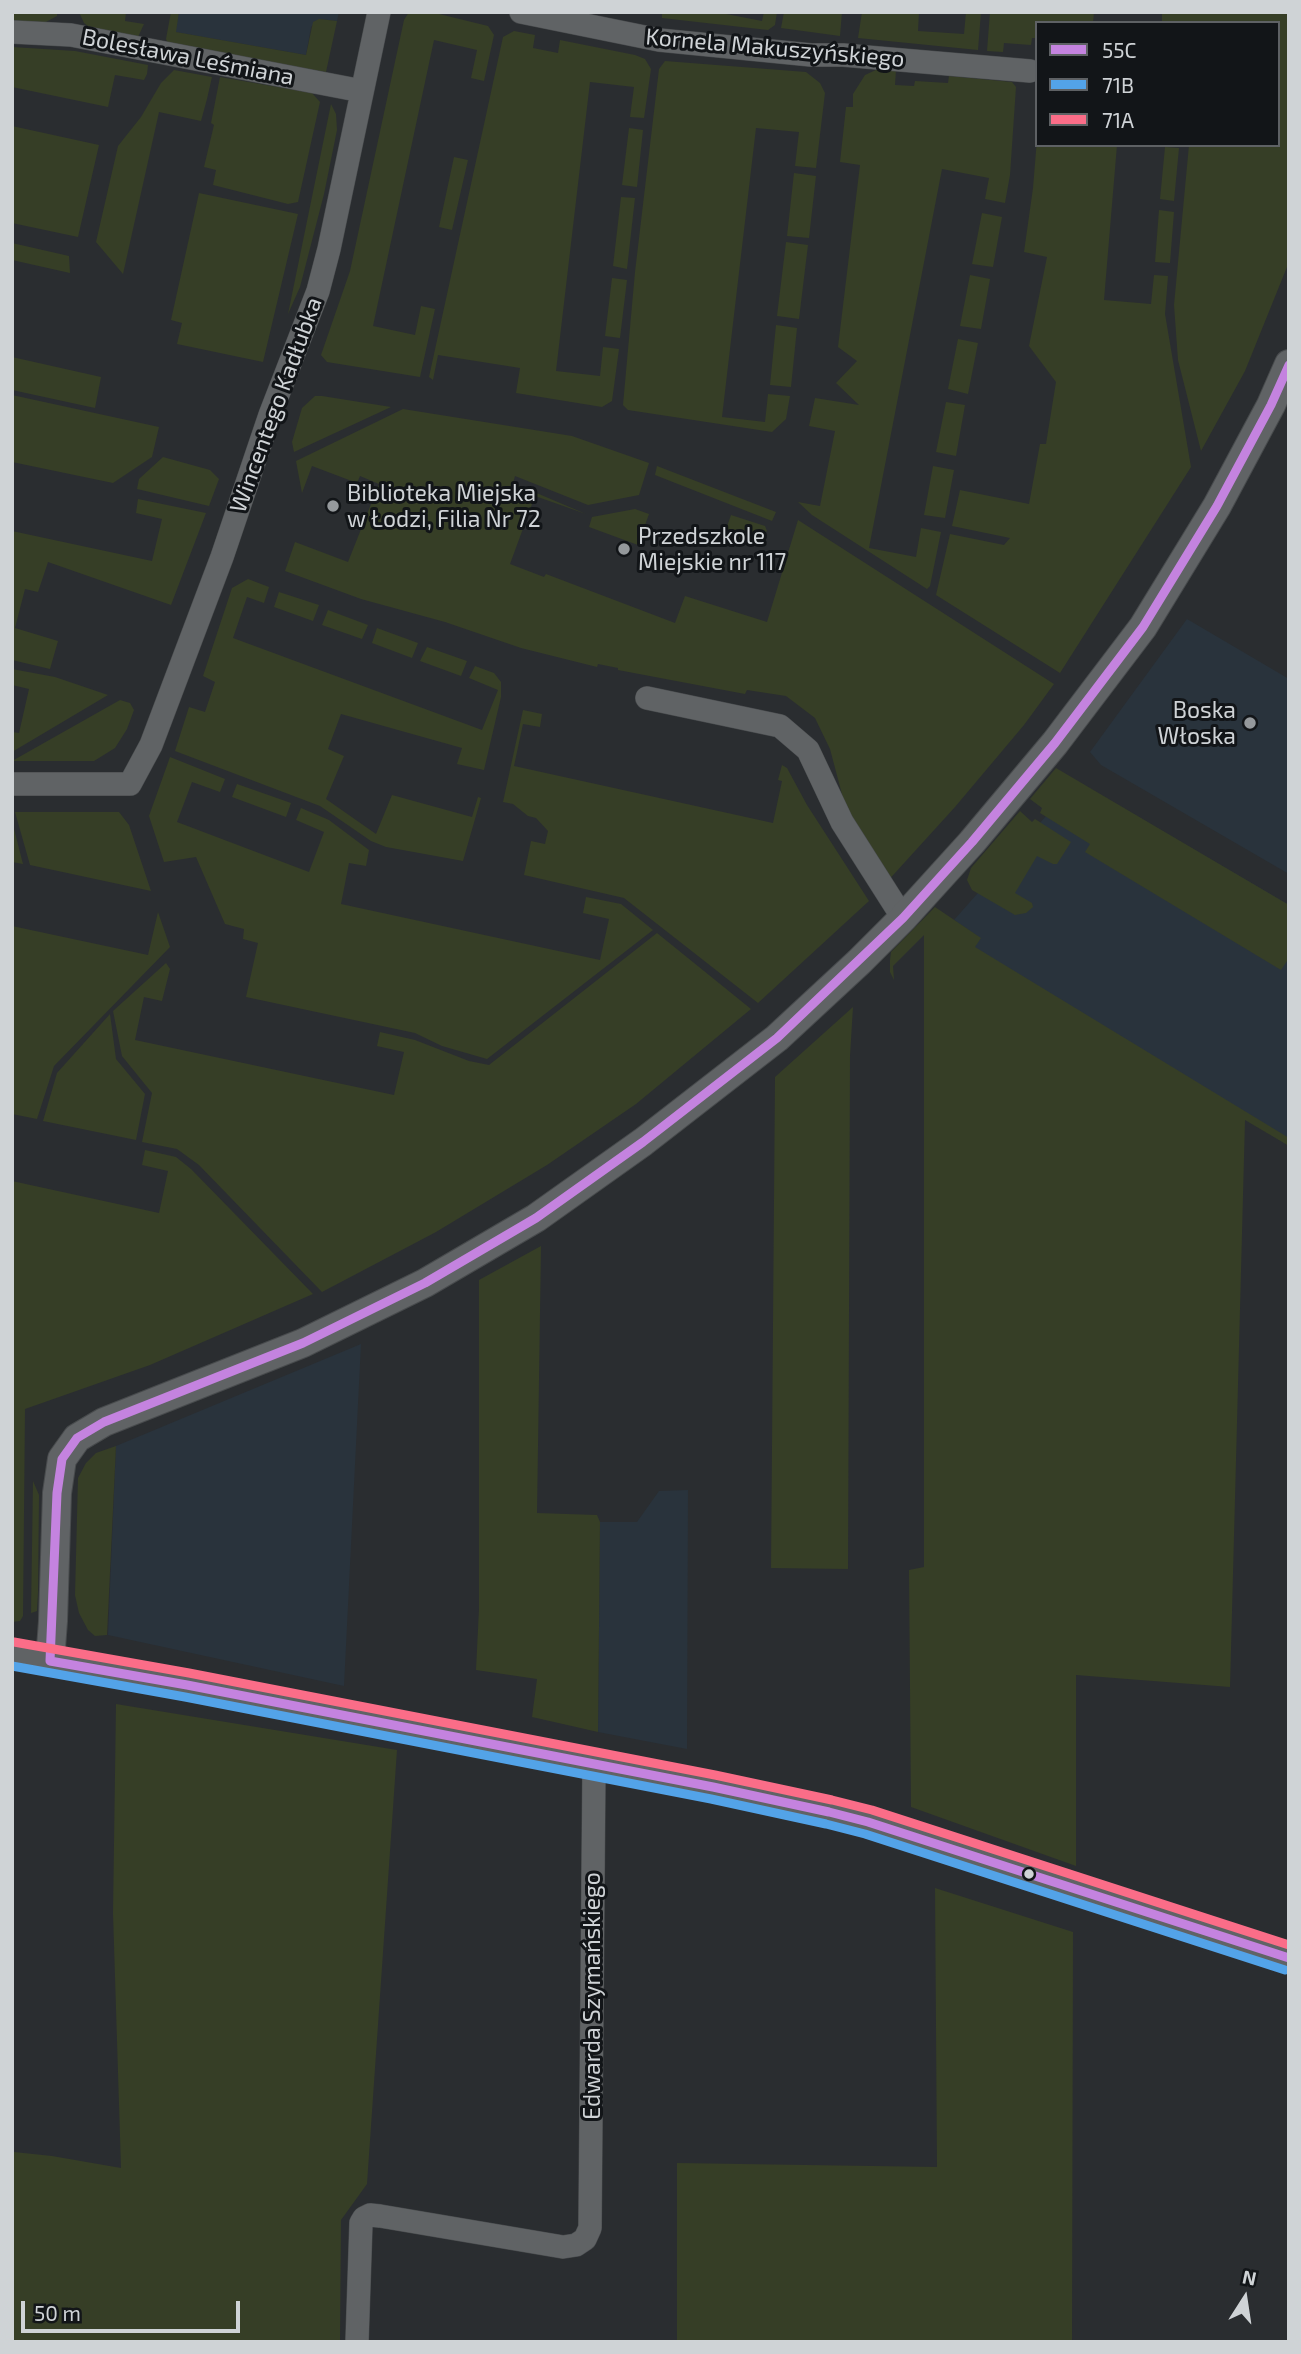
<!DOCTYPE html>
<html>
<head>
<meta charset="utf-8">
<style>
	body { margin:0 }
	#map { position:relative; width:1301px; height:2354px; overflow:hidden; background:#2a2d30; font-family:"Exo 2",sans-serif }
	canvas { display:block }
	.frame { position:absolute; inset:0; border:14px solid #cfd3d6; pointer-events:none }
	.legend { position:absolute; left:1035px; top:21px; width:245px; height:126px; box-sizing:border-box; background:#121518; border:2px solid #5e6164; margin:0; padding:9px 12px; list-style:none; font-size:21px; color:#cfd3d6 }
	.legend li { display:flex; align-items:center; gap:14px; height:35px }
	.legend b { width:35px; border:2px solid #5e6164 }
	.north { position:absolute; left:1210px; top:2263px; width:70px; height:70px; -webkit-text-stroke:5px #121518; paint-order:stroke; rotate:12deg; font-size:19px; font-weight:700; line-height:28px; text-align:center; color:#cfd3d6 }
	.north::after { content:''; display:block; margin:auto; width:24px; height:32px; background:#cfd3d6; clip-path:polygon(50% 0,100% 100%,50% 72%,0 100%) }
	.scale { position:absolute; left:21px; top:2301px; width:219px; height:32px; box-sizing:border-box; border:4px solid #cfd3d6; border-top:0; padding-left:9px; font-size:21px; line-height:24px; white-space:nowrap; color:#cfd3d6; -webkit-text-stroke:5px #121518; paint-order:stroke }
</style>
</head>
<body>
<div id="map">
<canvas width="1301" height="2354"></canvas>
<div class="frame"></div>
<ul class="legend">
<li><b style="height:9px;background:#c483df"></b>55C</li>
<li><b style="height:9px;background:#53a3e8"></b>71B</li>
<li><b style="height:9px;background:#fb6d88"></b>71A</li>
</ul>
<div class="north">N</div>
<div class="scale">50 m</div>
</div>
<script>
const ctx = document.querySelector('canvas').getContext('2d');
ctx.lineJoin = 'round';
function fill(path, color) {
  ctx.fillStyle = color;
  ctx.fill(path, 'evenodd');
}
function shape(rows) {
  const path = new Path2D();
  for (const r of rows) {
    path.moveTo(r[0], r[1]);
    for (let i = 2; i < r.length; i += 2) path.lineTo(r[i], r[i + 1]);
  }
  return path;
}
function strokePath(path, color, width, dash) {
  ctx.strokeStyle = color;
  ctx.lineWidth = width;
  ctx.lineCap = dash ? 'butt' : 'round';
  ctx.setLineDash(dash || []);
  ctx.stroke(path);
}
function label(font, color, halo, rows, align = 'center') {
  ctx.font = font + ' "Exo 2",sans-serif';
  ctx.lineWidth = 6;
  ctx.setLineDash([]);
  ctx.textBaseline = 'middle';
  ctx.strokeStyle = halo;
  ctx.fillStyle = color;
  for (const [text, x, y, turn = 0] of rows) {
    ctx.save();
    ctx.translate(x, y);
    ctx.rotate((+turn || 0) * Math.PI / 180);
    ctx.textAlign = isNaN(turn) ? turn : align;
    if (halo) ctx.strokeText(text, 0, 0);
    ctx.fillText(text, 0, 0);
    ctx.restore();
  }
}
const built = shape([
	[179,12,339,12,337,21,319,19,311,27,306,55,175,32],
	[1187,619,1289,679,1289,874,1101,765,1090,752],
	[1077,781,1289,905,1289,1146,972,951,980,938,954,920],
	[361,1344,344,1686,108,1635,116,1446],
	[688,1490,687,1749,598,1732,600,1522,637,1522,659,1491]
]);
const green = shape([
	[12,12,57,12,57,16,44,23,12,25],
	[79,12,126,12,125,21,144,24,138,37,93,30,84,23],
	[171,12,179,12,176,32,306,55,313,22,319,19,337,21,326,72,169,46,166,39],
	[409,12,431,12,488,26,494,35,484,81,471,78,477,50,434,40,373,326,415,335,421,306,435,309,420,377,327,362,321,355,350,271,404,20],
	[662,12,716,12,762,21,764,12,777,12,775,25,768,30,662,18],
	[784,12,842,12,840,36,781,28],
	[862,12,919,12,918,31,964,34,966,12,981,12,978,50,858,38],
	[990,12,1094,12,1093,23,1037,23,1037,38,1032,38,1031,45,1004,43,1003,52,987,51],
	[1162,12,1289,12,1289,262,1245,371,1201,451,1178,360,1174,305,1189,145,1278,145,1278,23,1162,23],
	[514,31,535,35,533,48,558,53,560,40,635,55,645,59,651,69,644,118,630,117,634,87,590,82,556,371,600,376,603,347,619,349,612,401,602,407,516,393,520,368,438,355,433,380,429,377,503,37],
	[12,47,75,51,148,65,147,74,144,80,115,75,108,107,12,87],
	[665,61,806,72,820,83,825,93,816,168,795,166,799,132,756,128,722,417,765,422,768,394,790,396,786,419,772,432,628,410,623,405,635,272,659,69],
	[878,69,896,70,895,85,914,86,915,81,948,83,949,76,1012,82,1016,87,1010,175,1005,203,985,199,989,178,942,169,869,548,916,557,921,528,941,532,930,586,927,589,812,515,798,502,820,506,835,431,809,426,815,398,859,405,836,383,857,361,838,347,860,165,840,162,846,107,853,107,853,94,865,75],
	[174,70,212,77,207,99,201,121,159,112,123,274,96,242,118,146,141,117,161,83],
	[220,77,312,93,320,102,298,202,288,204,213,185,216,170,204,167,214,125,211,123],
	[331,104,336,114,337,130,324,194,300,287,288,314],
	[12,126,99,145,78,237,12,223],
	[629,128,643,130,637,187,622,185],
	[1037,139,1037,145,1117,145,1104,300,1151,304,1154,275,1168,276,1165,314,1191,467,1060,673,936,595,950,534,1004,545,1010,538,952,526,960,490,1029,504,1040,444,1046,444,1056,382,1029,346,1047,257,1024,252,1033,188],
	[1165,147,1179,148,1174,201,1160,199],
	[454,157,468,160,452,230,439,227],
	[794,173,816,176,809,238,787,236],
	[199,193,298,214,263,362,177,344,182,323,171,320],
	[621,197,635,198,627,269,613,266],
	[1159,210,1174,212,1170,263,1155,262],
	[982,213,1002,217,993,267,972,264],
	[786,242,808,245,799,319,777,316],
	[12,243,69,256,70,273,12,260],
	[970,275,990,279,981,329,960,326],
	[612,278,627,280,620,338,605,336],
	[776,325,797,328,791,387,770,385],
	[958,339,978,343,968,394,948,389],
	[12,357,101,377,95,408,12,390],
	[12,395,159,427,152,457,113,483,12,462],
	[315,396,322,396,391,407,294,452,292,442,302,408],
	[946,402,965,405,956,456,936,452],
	[403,409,572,436,649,463,639,495,588,505,515,476,513,483,586,514,535,496,510,564,544,577,546,574,675,623,685,596,767,622,798,520,1054,684,1024,725,955,807,885,884,852,832,830,749,815,718,786,696,747,690,745,694,618,670,618,668,598,664,597,667,521,648,445,622,361,599,285,571,295,542,348,562,379,484,360,476,357,483,312,466,302,493,296,461],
	[163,457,210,470,219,479,209,506,137,489,139,479],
	[657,466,776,512,772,521,655,475],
	[933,466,954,470,945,518,924,515],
	[138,499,206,513,171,605,48,562,38,592,25,589,15,628,58,641,50,669,12,660,12,531,152,561,162,519,136,513],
	[635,509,649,514,638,545,589,527,592,517],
	[731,515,765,526,767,531,758,538,743,542,722,541],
	[248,579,269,587,264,603,247,597,233,638,482,730,498,690,469,678,475,666,494,673,501,682,501,697,484,770,457,764,462,748,341,714,328,749,344,756,326,799,376,834,392,795,472,817,478,797,481,798,463,861,386,847,371,841,320,806,175,751,189,707,205,712,215,682,203,676,232,588],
	[279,592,319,605,313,621,274,607],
	[328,610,368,625,362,639,322,625],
	[377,628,418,643,412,658,372,643],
	[427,647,467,661,461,676,420,661],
	[12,669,55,677,108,695,12,752,12,732,19,733,29,689,12,685],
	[120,700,130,703,134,710,127,729,115,748,94,761,12,761],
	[523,710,542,714,540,727,523,724,514,766,773,823,782,781,778,780,782,765,787,768,807,805,869,901,758,1003,624,898,524,875,531,841,545,844,548,831,536,818,528,816,513,804,503,802],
	[170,757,225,779,220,792,192,782,177,822,309,872,324,832,296,820,301,808,329,820,369,850,366,866,349,863,341,904,600,960,609,919,583,913,586,897,621,904,653,930,487,1059,442,1046,415,1033,246,997,258,943,243,939,244,929,225,924,196,857,164,862,149,816],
	[1056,768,1289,905,1289,958,1281,970,1085,852,1090,844,1040,813,1042,808,1030,799],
	[237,784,291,803,286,817,232,797],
	[1020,811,1032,822,1035,819,1071,842,1057,864,1053,864,1037,856,1015,893,1032,903,1033,907,1026,913,1015,915,972,890,967,880,971,868],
	[15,812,119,812,129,825,151,891,30,865],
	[12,821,23,864,12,862],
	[935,907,981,938,975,947,1289,1138,1289,1146,1245,1120,1230,1687,1076,1675,1076,1866,911,1807,909,1570,924,1567,924,935,893,966,894,980,890,972,890,960,891,952],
	[158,912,170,947,54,1066,37,1119,12,1114,12,926,148,955],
	[657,933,751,1009,636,1104,547,1165,436,1232,322,1292,199,1165,177,1149,142,1142,152,1093,122,1056,113,1011,166,963,170,969,162,1001,144,997,135,1040,394,1095,404,1052,377,1046,380,1032,415,1040,469,1061,489,1065],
	[853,1007,850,1056,848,1569,771,1568,775,1077],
	[110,1014,116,1059,145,1094,136,1140,43,1121,57,1073],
	[145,1150,176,1157,191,1169,313,1294,150,1365,25,1409,23,1616,20,1621,12,1622,12,1181,159,1213,168,1171,142,1165],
	[541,1246,537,1513,597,1515,600,1522,598,1732,532,1717,537,1679,476,1670,479,1609,479,1280],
	[116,1446,107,1635,95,1636,88,1630,79,1613,75,1595,78,1478,86,1463,96,1453],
	[33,1481,39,1495,38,1592,37,1611,31,1613],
	[116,1704,397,1750,367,2184,341,2220,340,2342,12,2342,12,2139,14,2152,52,2156,121,2168,113,1913],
	[935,1888,1073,1932,1072,2342,677,2342,677,2163,937,2167]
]);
const minor = shape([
	[521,12,659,40,811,55,843,55,1030,71],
	[12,32,71,35,362,91],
	[647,698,780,726,808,750,842,822,903,918],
	[12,784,130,784,151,745,222,557,270,415,318,291,329,249,379,12],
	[357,2342,361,2223,364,2218,370,2215,380,2216,563,2247,576,2245,585,2239,590,2228,594,1765]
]);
const tertiary = shape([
	[12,1654,187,1685,713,1787,829,1812,868,1822,943,1846,1289,1958],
	[50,1661,53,1621,57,1493,62,1459,77,1438,104,1422,303,1343,425,1283,536,1218,643,1142,777,1038,859,962,903,918,972,842,1055,743,1143,627,1217,506,1271,405,1289,364]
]);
const bus1 = shape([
	[50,1661,57,1493,62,1459,77,1438,104,1422,303,1343,425,1283,536,1218,643,1142,777,1038,903,918,972,842,1055,743,1143,627,1217,506,1271,405,1289,365],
	[50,1661,187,1685,713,1787,829,1812,868,1822,1289,1958]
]);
const bus2 = shape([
	[12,1666,185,1697,711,1799,826,1824,865,1834,1285,1970]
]);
const bus3 = shape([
	[14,1642,189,1673,715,1775,832,1800,872,1810,1289,1945]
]);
const markers = [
	[333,506,7,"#95999c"],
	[624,549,7,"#95999c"],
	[1250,723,7,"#95999c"],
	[1029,1874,6,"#cfd3d6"]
];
const streetNames = [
	["Kornela Makuszyńskiego",775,48,5],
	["Bolesława Leśmiana",188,57,11],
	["Wincentego Kadłubka",276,405,-70],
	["Edwarda Szymańskiego",592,1996,-90]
];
const poiNames = [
	["Biblioteka Miejska",347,493],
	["w Łodzi, Filia Nr 72",347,519],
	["Przedszkole",638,536],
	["Miejskie nr 117",638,562],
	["Boska",1236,710,"right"],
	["Włoska",1236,736,"right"]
];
fill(built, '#29333c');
fill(green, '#363e26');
strokePath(minor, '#484b4d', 24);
strokePath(tertiary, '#484b4d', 30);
strokePath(minor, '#606365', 23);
strokePath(tertiary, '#606365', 28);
strokePath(bus1, '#c483df', 9);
strokePath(bus2, '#53a3e8', 9);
strokePath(bus3, '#fb6d88', 9);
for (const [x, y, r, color] of markers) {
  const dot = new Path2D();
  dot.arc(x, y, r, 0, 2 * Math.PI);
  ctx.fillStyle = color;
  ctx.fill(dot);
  strokePath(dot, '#121518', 2.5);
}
label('23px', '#cfd3d6', '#121518', streetNames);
label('23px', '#cfd3d6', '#121518', poiNames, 'left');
</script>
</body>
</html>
